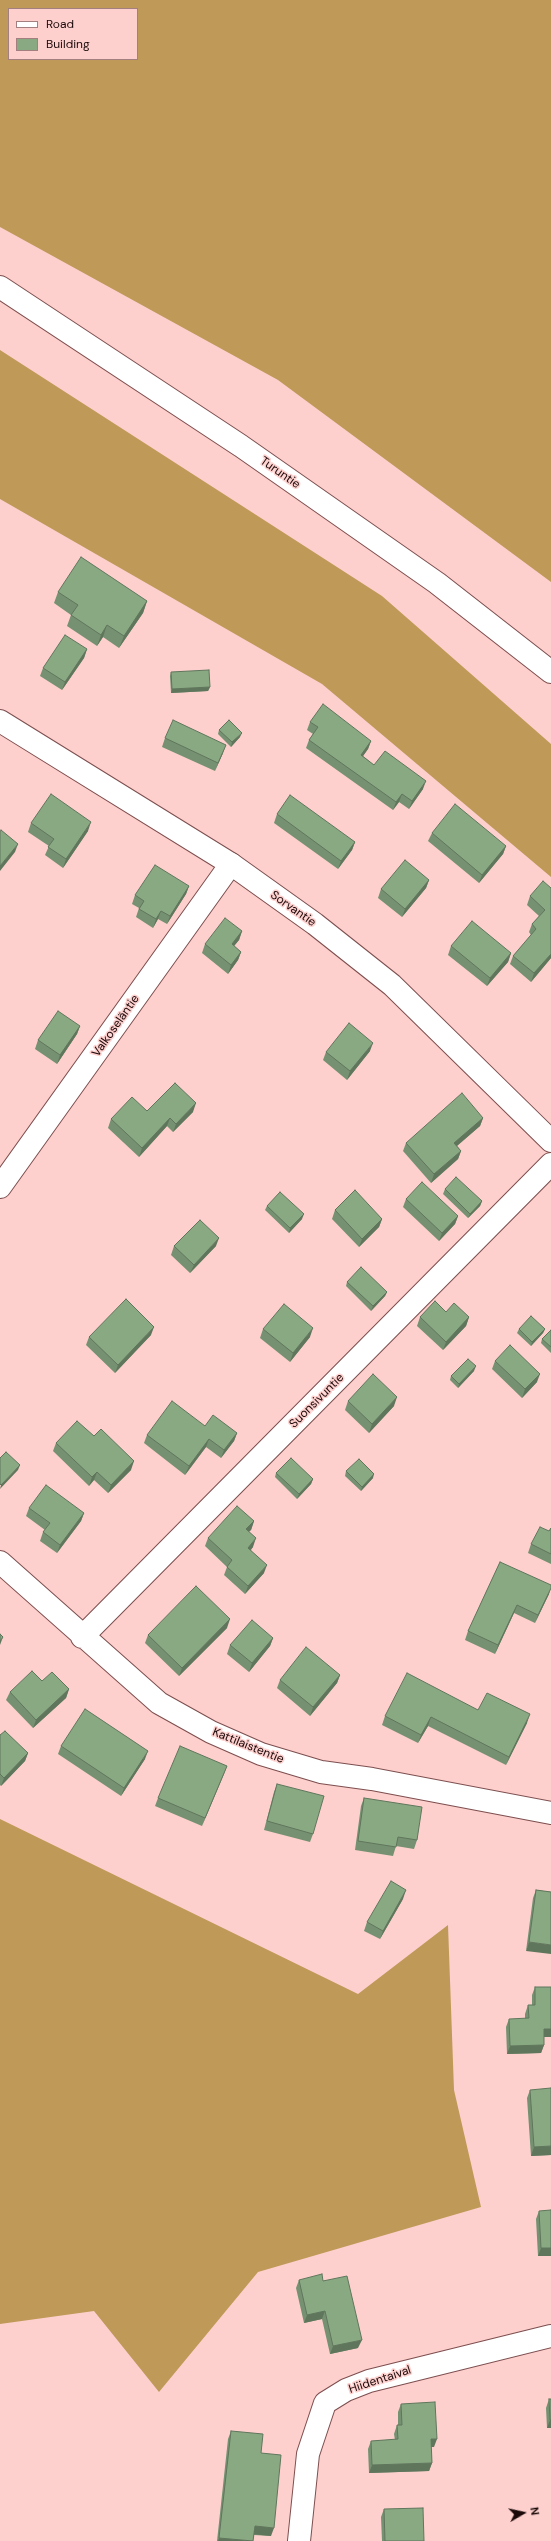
<!DOCTYPE html>
<html>
<head>
<meta charset="utf-8">
<style>
	body { margin:0 }
	#map { position:relative; width:551px; height:2541px; overflow:hidden; background:#fdd0ce; font-family:"DM Sans",sans-serif }
	canvas { display:block }
	.legend { position:absolute; left:8px; top:8px; width:130px; height:52px; box-sizing:border-box; background:#fdd0ce; border:1px solid #a3807f; margin:0; padding:5px 7px; list-style:none; font-size:12px; color:#1b0909 }
	.legend li { display:flex; align-items:center; gap:8px; height:20px }
	.legend b { width:20px; border:1px solid #a3807f }
	.north { position:absolute; left:503px; top:2493px; width:40px; height:40px; -webkit-text-stroke:3px #fdd0ce; paint-order:stroke; rotate:81deg; font-size:11px; font-weight:700; line-height:16px; text-align:center; color:#1b0909 }
	.north::after { content:''; display:block; margin:auto; width:14px; height:18px; background:#1b0909; clip-path:polygon(50% 0,100% 100%,50% 72%,0 100%) }
</style>
</head>
<body>
<div id="map">
<canvas width="551" height="2541"></canvas>
<ul class="legend">
<li><b style="height:5px;background:#fff"></b>Road</li>
<li><b style="height:11px;background:#89a983"></b>Building</li>
</ul>
<div class="north">N</div>
</div>
<script>
const ctx = document.querySelector('canvas').getContext('2d');
ctx.lineJoin = 'round';
function fill(path, color) {
  ctx.fillStyle = color;
  ctx.fill(path, 'evenodd');
}
function shape(rows) {
  const path = new Path2D();
  for (const r of rows) {
    path.moveTo(r[0], r[1]);
    for (let i = 2; i < r.length; i += 2) path.lineTo(r[i], r[i + 1]);
  }
  return path;
}
function strokePath(path, color, width, dash) {
  ctx.strokeStyle = color;
  ctx.lineWidth = width;
  ctx.lineCap = dash ? 'butt' : 'round';
  ctx.setLineDash(dash || []);
  ctx.stroke(path);
}
function label(font, color, halo, rows, align = 'center') {
  ctx.font = font + ' "DM Sans",sans-serif';
  ctx.lineWidth = 3;
  ctx.setLineDash([]);
  ctx.textBaseline = 'middle';
  ctx.strokeStyle = halo;
  ctx.fillStyle = color;
  for (const [text, x, y, turn = 0] of rows) {
    ctx.save();
    ctx.translate(x, y);
    ctx.rotate((+turn || 0) * Math.PI / 180);
    ctx.textAlign = isNaN(turn) ? turn : align;
    if (halo) ctx.strokeText(text, 0, 0);
    ctx.fillText(text, 0, 0);
    ctx.restore();
  }
}
const forest = shape([
	[0,0,551,0,551,582,278,380,0,227],
	[9,9,137,9,137,59,9,59],
	[0,350,382,596,551,744,551,877,322,684,0,499],
	[0,1819,358,1994,448,1925,454,2090,481,2207,258,2272,159,2392,94,2311,0,2324]
]);
const street = shape([
	[0,1187,231,864],
	[0,1562,159,1703,211,1732,261,1754,321,1772,372,1779,551,1813],
	[82,1637,551,1164],
	[299,2541,308,2454,325,2403,346,2390,369,2381,551,2336]
]);
const secondary = shape([
	[0,721,231,864,315,924,392,985,551,1141]
]);
const highway = shape([
	[0,287,241,446,437,583,551,672]
]);
const wall = shape([
	[58,592,147,601,143,613,119,648,103,637,97,646,67,626,71,615,54,603],
	[87,649,84,658,62,690,40,676,43,668],
	[171,672,210,687,208,691,171,693,170,676],
	[310,722,371,741,368,749,363,756,374,765,423,789,409,809,399,802,393,810,306,748,309,740,313,734,307,730],
	[219,730,240,737,231,747,218,734],
	[165,738,223,753,215,771,162,747],
	[277,814,355,842,352,850,338,869,274,823],
	[31,823,88,831,63,868,45,855,49,846,28,832],
	[432,833,506,846,503,854,479,883,428,841],
	[429,880,426,888,402,917,378,898,381,889],
	[189,886,186,894,167,924,158,919,153,928,136,917,139,908,132,904,135,895],
	[551,888,551,958,531,982,510,964,513,956,531,935,529,932,532,924,539,916,527,905,530,896],
	[242,931,239,940,234,946,241,952,238,960,228,974,202,953,205,944],
	[451,946,511,953,508,962,487,986,448,955],
	[80,1026,77,1034,57,1064,35,1049,38,1040],
	[370,1051,347,1080,323,1060,326,1052],
	[193,1112,173,1132,167,1126,139,1157,108,1128,111,1119],
	[483,1118,480,1126,457,1146,461,1151,458,1159,431,1183,403,1151,406,1143],
	[445,1189,482,1201,480,1206,468,1218,443,1194],
	[406,1199,458,1216,455,1224,439,1241,403,1207],
	[267,1206,302,1219,289,1233,265,1210],
	[335,1210,382,1219,379,1227,359,1247,332,1219],
	[174,1246,216,1246,190,1273,171,1255],
	[347,1282,387,1292,385,1296,371,1311,346,1286],
	[446,1312,469,1317,466,1326,443,1350,417,1326,420,1317],
	[263,1329,310,1337,290,1362,260,1338],
	[519,1329,545,1329,543,1333,531,1346,517,1333],
	[551,1330,551,1353,541,1343,542,1339],
	[151,1335,115,1373,86,1345,89,1337],
	[495,1361,537,1382,522,1398,492,1369],
	[474,1371,458,1388,450,1380,451,1376],
	[348,1401,394,1406,369,1433,345,1410],
	[205,1426,237,1433,234,1441,221,1458,206,1447,185,1475,144,1443,147,1435],
	[94,1436,131,1470,108,1493,94,1480,89,1486,53,1451,56,1443],
	[346,1471,373,1478,361,1491,345,1476],
	[276,1473,313,1479,311,1484,297,1499,275,1477],
	[29,1508,84,1513,81,1521,57,1553,40,1541,43,1532,45,1530,26,1516],
	[254,1521,251,1530,249,1531,253,1547,251,1550,264,1573,245,1594,224,1575,227,1567,205,1546,208,1538],
	[551,1528,551,1564,528,1553,531,1544,549,1531],
	[500,1562,549,1594,535,1623,514,1613,495,1654,465,1640,468,1631],
	[227,1628,179,1676,145,1643,148,1635],
	[273,1638,270,1646,249,1672,227,1654,230,1645],
	[340,1675,337,1683,310,1716,277,1688,280,1680],
	[42,1681,69,1689,66,1698,33,1728,6,1700,10,1692],
	[478,1710,527,1723,506,1765,428,1726,418,1743,382,1725,385,1716],
	[0,1735,28,1753,25,1761,1,1786,0,1785],
	[61,1746,145,1759,121,1796,58,1754],
	[227,1766,202,1826,155,1806,158,1798],
	[277,1784,313,1834,310,1842,264,1830,274,1792],
	[364,1798,417,1840,414,1849,396,1846,393,1856,355,1850,361,1806],
	[536,1890,551,1892,526,1951,533,1898],
	[403,1899,380,1939,364,1931,367,1922],
	[535,1987,551,2037,544,2037,544,2045,541,2053,507,2054,506,2027,509,2019,525,2019,525,2014,528,2005,532,2005,532,1995],
	[530,2090,551,2155,531,2156,527,2098],
	[539,2211,551,2256,538,2256,536,2219],
	[299,2280,323,2281,358,2348,330,2354,322,2319,304,2323,296,2288],
	[549,2399,551,2399,551,2428,547,2428,546,2408],
	[401,2404,434,2447,431,2447,432,2463,429,2471,369,2473,368,2449,371,2441,395,2440,394,2434,397,2425,398,2425,398,2412],
	[231,2431,261,2453,271,2536,254,2535,253,2541,217,2541,228,2439],
	[384,2509,424,2541,382,2541,381,2517]
]);
const shadedWall = shape([
	[147,601,143,613,119,648,124,636],
	[107,625,103,637,97,646,101,635],
	[87,649,84,658,62,690,65,682],
	[210,687,208,691,171,693,172,689],
	[242,733,240,737,231,747,232,742],
	[371,741,368,749,358,763,361,755],
	[226,745,223,753,215,771,218,763],
	[426,781,423,789,409,809,412,801],
	[402,794,399,802,393,810,396,802],
	[91,822,88,831,63,868,66,859],
	[355,842,352,850,338,869,341,861],
	[18,844,15,852,0,871,0,866],
	[506,846,503,854,479,883,482,875],
	[429,880,426,888,402,917,405,909],
	[189,886,186,894,167,924,170,916],
	[161,911,158,919,153,928,156,919],
	[242,931,239,940,229,952,232,944],
	[241,952,238,960,228,974,231,965],
	[511,953,508,962,487,986,490,978],
	[551,954,551,958,531,982,534,973],
	[80,1026,77,1034,57,1064,60,1055],
	[373,1043,370,1051,347,1080,350,1071],
	[196,1103,193,1112,173,1132,176,1124],
	[170,1118,167,1126,139,1157,142,1148],
	[483,1118,480,1126,451,1151,454,1143],
	[461,1151,458,1159,431,1183,434,1174],
	[482,1201,480,1206,468,1218,470,1214],
	[304,1214,302,1219,289,1233,290,1228],
	[458,1216,455,1224,439,1241,442,1233],
	[382,1219,379,1227,359,1247,362,1239],
	[219,1238,216,1246,190,1273,194,1265],
	[387,1292,385,1296,371,1311,373,1306],
	[469,1317,466,1326,443,1350,446,1342],
	[154,1327,151,1335,115,1373,118,1365],
	[313,1328,310,1337,290,1362,293,1353],
	[545,1329,543,1333,531,1346,532,1342],
	[476,1366,474,1371,458,1388,459,1384],
	[540,1374,537,1382,522,1398,525,1389],
	[397,1397,394,1406,369,1433,372,1424],
	[237,1433,234,1441,221,1458,224,1450],
	[209,1439,206,1447,185,1475,189,1466],
	[134,1461,131,1470,108,1493,111,1485],
	[20,1465,18,1470,0,1489,1,1485],
	[97,1472,94,1480,89,1486,92,1477],
	[374,1474,373,1478,361,1491,362,1487],
	[313,1479,311,1484,297,1499,299,1494],
	[84,1513,81,1521,57,1553,60,1545],
	[254,1521,251,1530,243,1537,246,1529],
	[256,1538,253,1547,245,1556,248,1548],
	[267,1565,264,1573,245,1594,248,1586],
	[551,1588,549,1594,535,1623,538,1615],
	[517,1605,514,1613,495,1654,498,1645],
	[230,1619,227,1628,179,1676,182,1668],
	[3,1637,0,1645,0,1641],
	[273,1638,270,1646,249,1672,252,1663],
	[340,1675,337,1683,310,1716,313,1707],
	[69,1689,66,1698,33,1728,36,1720],
	[530,1714,527,1723,506,1765,509,1757],
	[431,1717,428,1726,418,1743,421,1735],
	[148,1751,145,1759,121,1796,124,1788],
	[28,1753,25,1761,1,1786,4,1778],
	[227,1766,224,1774,202,1826,205,1818],
	[406,1890,403,1899,380,1939,383,1931],
	[529,1942,551,1945,551,1954,526,1951],
	[544,2029,551,2029,551,2037,540,2037],
	[544,2045,541,2053,507,2054,510,2046],
	[551,2146,551,2155,531,2156,534,2147],
	[541,2248,551,2248,551,2256,538,2256],
	[325,2311,322,2319,304,2323,307,2315],
	[362,2340,358,2348,330,2354,333,2346],
	[550,2420,551,2420,551,2428,547,2428],
	[431,2439,437,2439,434,2447,428,2447],
	[432,2463,429,2471,369,2473,372,2465],
	[255,2526,274,2528,271,2536,251,2534],
	[219,2538,252,2541,218,2541]
]);
const building = shape([
	[81,557,147,601,124,636,107,625,101,635,71,615,78,605,58,592,81,557],
	[65,635,87,649,65,682,43,668,65,635],
	[209,670,210,687,172,689,171,672,209,670],
	[323,704,371,741,361,755,374,765,385,751,426,781,412,801,402,794,396,802,309,740,318,727,310,722,323,704],
	[173,720,226,745,218,763,165,738,173,720],
	[229,720,242,733,232,742,219,730,229,720],
	[51,794,91,822,66,859,48,847,54,839,31,823,51,794],
	[290,795,355,842,341,861,277,814,290,795],
	[455,804,506,846,482,875,432,833,455,804],
	[1,830,18,844,0,866,0,832,1,830],
	[405,860,429,880,405,909,381,889,405,860],
	[155,865,189,886,170,916,161,911,156,919,139,909,144,901,135,895,155,865],
	[543,881,551,888,551,954,534,973,513,956,536,929,532,924,545,910,530,896,543,881],
	[225,918,242,931,232,944,241,952,231,965,205,944,225,918],
	[472,921,511,953,490,978,451,946,472,921],
	[58,1011,80,1026,60,1055,38,1040,58,1011],
	[349,1023,373,1043,350,1071,326,1052,349,1023],
	[175,1083,196,1103,176,1124,170,1118,142,1148,111,1119,132,1097,147,1111,175,1083],
	[462,1093,483,1118,454,1143,461,1151,434,1174,406,1143,462,1093],
	[456,1177,482,1201,470,1214,445,1189,456,1177],
	[422,1182,458,1216,442,1233,406,1199,422,1182],
	[355,1190,382,1219,362,1239,335,1210,355,1190],
	[280,1192,304,1214,290,1228,267,1206,280,1192],
	[200,1220,219,1238,194,1265,174,1246,200,1220],
	[361,1267,387,1292,373,1306,347,1282,361,1267],
	[126,1299,154,1327,118,1365,89,1337,126,1299],
	[435,1301,446,1312,454,1303,469,1317,446,1342,420,1317,435,1301],
	[284,1304,313,1328,293,1353,263,1329,284,1304],
	[531,1316,545,1329,532,1342,519,1329,531,1316],
	[551,1330,551,1347,542,1339,551,1330],
	[510,1345,540,1374,525,1389,495,1361,510,1345],
	[468,1359,476,1366,459,1384,451,1376,468,1359],
	[373,1374,397,1397,372,1424,348,1401,373,1374],
	[172,1401,205,1426,213,1415,237,1433,224,1450,209,1439,189,1466,147,1435,172,1401],
	[77,1421,94,1436,101,1429,134,1461,111,1485,97,1472,92,1477,56,1443,77,1421],
	[6,1452,20,1465,1,1485,0,1484,0,1458,6,1452],
	[291,1458,313,1479,299,1494,276,1473,291,1458],
	[359,1459,374,1474,362,1487,346,1471,359,1459],
	[46,1485,84,1513,60,1545,43,1532,50,1523,29,1508,46,1485],
	[237,1506,254,1521,246,1529,256,1538,248,1548,267,1565,248,1586,227,1567,232,1560,208,1538,237,1506],
	[540,1527,549,1531,551,1528,551,1554,531,1544,540,1527],
	[500,1562,551,1585,551,1588,538,1615,517,1605,498,1645,468,1631,500,1562],
	[196,1586,230,1619,182,1668,148,1635,196,1586],
	[252,1620,273,1638,252,1663,230,1645,252,1620],
	[0,1634,3,1637,0,1641,0,1634],
	[306,1647,340,1675,313,1707,280,1680,306,1647],
	[32,1671,42,1681,52,1672,69,1689,36,1720,10,1692,32,1671],
	[407,1673,478,1710,487,1693,530,1714,509,1757,431,1717,421,1735,385,1716,407,1673],
	[85,1709,148,1751,124,1788,61,1746,85,1709],
	[5,1731,28,1753,4,1778,0,1774,0,1735,5,1731],
	[180,1746,227,1766,205,1818,158,1798,180,1746],
	[277,1784,324,1796,313,1834,267,1821,277,1784],
	[364,1798,422,1807,417,1840,398,1837,396,1847,358,1841,364,1798],
	[391,1881,406,1890,383,1931,367,1922,391,1881],
	[536,1890,551,1892,551,1945,529,1942,536,1890],
	[535,1987,551,1987,551,2029,544,2029,544,2045,510,2046,509,2019,529,2018,528,2005,535,2005,535,1987],
	[551,2088,551,2146,534,2147,530,2090,551,2088],
	[551,2210,551,2248,541,2248,539,2211,551,2210],
	[322,2274,323,2281,347,2276,362,2340,333,2346,325,2311,307,2315,299,2280,322,2274],
	[549,2399,551,2399,551,2420,550,2420,549,2399],
	[435,2402,437,2439,431,2439,432,2463,372,2465,371,2441,398,2439,397,2425,402,2425,401,2404,435,2402],
	[231,2431,263,2434,261,2453,281,2455,274,2528,255,2526,253,2541,219,2538,231,2431],
	[423,2508,424,2541,385,2541,384,2509,423,2508]
]);
const streetNames = [
	["Turuntie",280,473,35],
	["Sorvantie",293,909,35],
	["Valkoseläntie",116,1026,-55],
	["Suonsivuntie",317,1401,-45],
	["Kattilaistentie",248,1746,22],
	["Hiidentaival",380,2380,-18]
];
fill(forest, '#bf9957');
strokePath(street, '#7d4e4e', 24);
strokePath(secondary, '#7d4e4e', 24);
strokePath(highway, '#7d4e4e', 24);
strokePath(street, '#fff', 22);
strokePath(secondary, '#fff', 22);
strokePath(highway, '#fff', 22);
fill(wall, '#769171');
fill(shadedWall, '#60765c');
fill(building, '#89a983');
strokePath(building, '#60765c', 1);
label('12px', '#1b0909', '#fdd0ce', streetNames);
</script>
</body>
</html>
